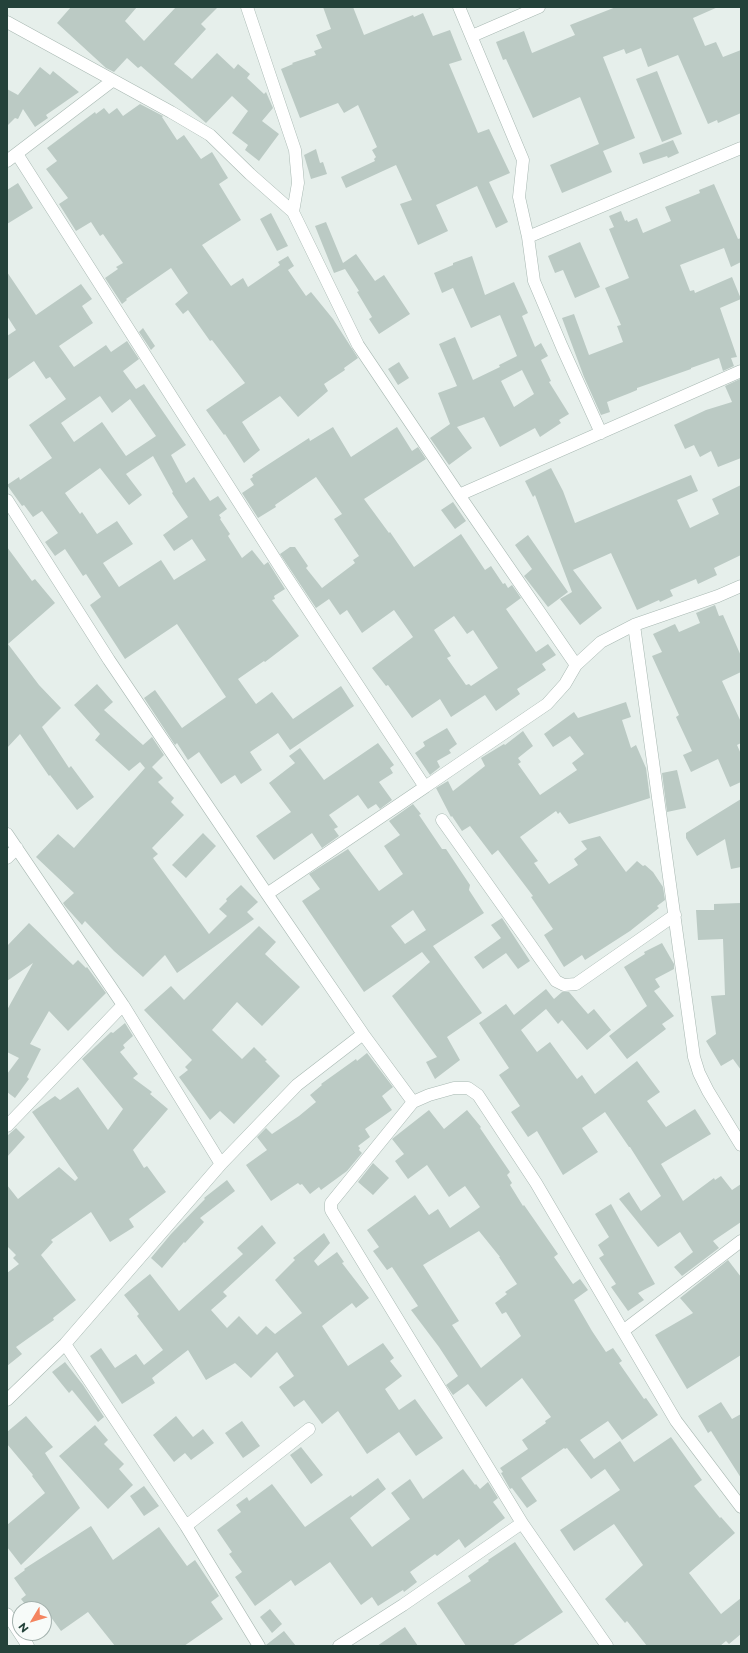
<!DOCTYPE html>
<html>
<head>
<meta charset="utf-8">
<style>
	body { margin:0 }
	#map { position:relative; width:748px; height:1653px; overflow:hidden; background:#e6efeb; font-family:Montserrat,sans-serif }
	canvas { display:block }
	.frame { position:absolute; inset:0; border:8px solid #24423a; pointer-events:none }
	.north { position:absolute; left:12px; top:1601px; width:40px; height:40px; box-sizing:border-box; background:#f7fbf9; border:1px solid #a3b1ad; border-radius:50%; rotate:232deg; font-size:11px; font-weight:700; line-height:16px; text-align:center; color:#24423a }
	.north::after { content:''; display:block; margin:auto; width:14px; height:18px; background:#f4845f; clip-path:polygon(50% 0,100% 100%,50% 72%,0 100%) }
</style>
</head>
<body>
<div id="map">
<canvas width="748" height="1653"></canvas>
<div class="frame"></div>
<div class="north">N</div>
</div>
<script>
const ctx = document.querySelector('canvas').getContext('2d');
ctx.lineJoin = 'round';
function fill(path, color) {
  ctx.fillStyle = color;
  ctx.fill(path, 'evenodd');
}
function shape(rows) {
  const path = new Path2D();
  for (const r of rows) {
    path.moveTo(r[0], r[1]);
    for (let i = 2; i < r.length; i += 2) path.lineTo(r[i], r[i + 1]);
  }
  return path;
}
function strokePath(path, color, width, dash) {
  ctx.strokeStyle = color;
  ctx.lineWidth = width;
  ctx.lineCap = dash ? 'butt' : 'round';
  ctx.setLineDash(dash || []);
  ctx.stroke(path);
}
const building = shape([
	[71,7,137,7,125,21,144,41,176,7,218,7,201,24,206,29,174,64,192,79,217,53,234,69,238,64,250,74,247,78,264,94,266,92,273,108,262,121,279,134,259,161,245,150,248,145,232,133,248,111,232,96,206,123,141,66,138,68,127,58,114,72,106,68,57,23],
	[323,7,353,7,364,35,413,15,414,17,423,13,433,36,450,30,462,60,449,64,478,133,489,129,510,173,489,182,508,222,496,228,477,186,436,205,448,231,418,245,400,204,412,200,396,165,346,188,341,177,375,161,374,159,376,157,372,150,377,147,358,105,344,113,338,103,300,118,281,69,293,64,292,63,316,55,314,51,322,48,316,35,331,29],
	[616,7,718,7,693,18,705,46,716,42,723,57,741,50,741,113,718,123,717,120,708,124,678,55,648,67,641,48,626,54,624,49,603,57,635,138,603,151,612,172,562,193,550,165,599,144,580,97,533,118,506,59,503,60,496,42,524,31,532,53,575,35,570,25],
	[40,67,50,75,53,71,79,92,46,115,48,118,35,127,23,109,18,119,15,118,7,126,7,89,18,95],
	[657,71,682,134,662,142,636,79],
	[140,104,163,116,162,117,177,140,184,135,201,159,212,152,228,178,219,184,241,220,202,245,231,286,243,278,248,287,280,265,278,262,288,256,294,266,288,270,306,296,311,292,333,319,358,358,344,368,345,370,324,384,328,391,298,417,280,396,242,422,260,450,244,463,225,434,224,435,206,410,245,383,212,340,210,341,188,310,183,314,175,304,188,293,171,268,126,299,127,300,122,304,105,278,118,269,116,267,123,263,103,234,100,236,91,222,76,231,59,204,68,198,46,169,57,161,47,148,95,112,96,114,104,108,109,114,117,108,123,116],
	[673,140,679,153,668,158,667,156,643,164,639,153],
	[316,149,320,163,323,162,327,174,311,179,304,155],
	[18,183,33,208,7,224,7,190],
	[714,184,738,239,741,238,741,262,731,267,724,248,680,265,690,291,694,290,695,293,732,277,741,299,720,308,737,357,731,358,734,366,723,371,719,358,691,368,691,369,637,388,637,390,630,393,607,402,610,412,601,415,584,377,562,318,574,314,589,355,623,342,617,326,621,325,605,288,629,278,609,229,614,227,609,216,621,211,625,221,627,220,628,222,637,218,643,233,671,221,665,207,700,193,699,190],
	[271,213,288,246,277,251,260,219],
	[326,222,343,263,356,254,375,281,384,275,410,314,379,334,369,319,372,317,357,292,359,291,345,269,334,273,315,226],
	[580,242,600,287,575,298,563,270,555,273,548,256],
	[472,256,485,295,514,282,528,313,522,316,535,347,541,343,548,356,541,360,551,381,549,382,569,414,559,420,561,423,540,437,535,428,500,447,484,417,457,427,472,448,449,465,430,438,450,424,438,393,457,386,439,344,455,337,473,380,500,367,499,365,517,356,500,315,471,328,453,288,442,293,434,273,453,265,453,263],
	[522,370,534,394,514,407,501,381],
	[7,272,36,315,81,284,92,299,82,306,93,323,59,346,74,367,106,345,111,352,127,341,139,359,123,371,136,389,144,384,186,445,171,455,186,483,194,477,210,501,218,496,227,509,219,515,221,518,220,519,230,534,228,536,242,558,252,550,264,565,268,562,285,589,274,596,275,599,272,600,299,636,265,662,264,661,238,679,256,704,272,692,293,719,341,686,354,706,290,750,278,733,250,752,262,770,241,784,235,775,221,784,199,752,188,760,177,743,175,745,144,698,155,690,182,728,226,697,177,624,125,659,90,605,101,597,86,574,83,576,65,549,55,556,45,542,58,533,42,511,33,517,24,505,22,506,7,485,19,477,20,480,52,458,29,425,66,399,50,377,46,379,34,361,7,380,7,336,16,330,7,316],
	[100,396,112,413,130,399,156,436,126,456,102,422,74,442,61,423],
	[153,456,173,492,172,493,188,517,163,535,174,551,192,539,206,560,174,580,161,560,119,587,103,563,133,544,117,521,97,534,82,512,80,514,65,493,100,468,129,505,142,495,126,474],
	[143,328,155,346,151,350,139,332],
	[399,362,409,378,398,385,388,369],
	[740,379,741,458,718,467,711,451,700,457,694,445,685,449,674,425,706,410,732,402,725,386],
	[333,427,351,457,397,427,412,451,418,447,426,459,364,499,389,533,390,532,414,567,461,534,485,570,491,566,503,584,505,583,508,588,512,585,521,598,506,609,536,652,548,644,556,655,542,664,546,670,517,689,520,694,496,711,485,695,451,717,440,699,412,718,388,685,386,686,372,668,413,637,394,610,362,633,347,610,340,615,329,599,316,608,280,554,290,547,295,547,308,566,306,568,322,588,355,563,353,560,359,556,334,519,342,514,316,477,275,505,276,507,258,518,242,493,254,485,250,479,253,477,252,475,309,438,310,441],
	[454,616,467,634,473,630,498,668,471,686,469,684,466,685,447,658,451,656,434,630],
	[551,468,563,491,575,523,691,475,698,491,677,500,690,528,719,514,712,499,741,485,741,555,714,568,717,575,698,584,696,579,670,590,673,596,660,602,659,600,637,610,611,553,573,570,602,608,580,625,560,599,572,592,535,495,533,497,525,481],
	[453,502,466,521,455,529,441,510],
	[528,535,568,592,548,607,524,576,532,569,515,545],
	[7,547,32,581,35,579,55,603,8,644,39,685,61,708,42,727,69,768,71,766,94,797,77,810,50,775,49,776,20,734,7,748],
	[715,605,719,616,723,615,741,656,741,672,722,681,741,722,741,743,737,745,741,754,741,782,730,787,718,759,691,772,683,755,692,751,676,717,679,715,652,656,662,652,653,634,675,624,679,632,700,623,696,613],
	[97,684,113,702,104,710,143,745,152,737,164,755,152,767,163,778,158,782,174,798,171,802,184,815,152,848,158,854,153,858,209,934,227,916,219,909,227,901,226,899,241,885,258,902,247,912,254,919,177,973,165,955,143,977,114,951,85,921,82,925,65,906,63,903,74,893,36,857,58,834,74,848,145,768,140,762,129,771,95,740,100,734,74,705],
	[626,702,631,717,622,720,631,748,636,745,646,768,650,798,569,824,560,812,558,814,556,811,520,837,538,861,534,863,549,884,578,865,574,859,587,849,581,841,600,836,626,872,637,861,643,866,645,865,653,872,663,887,665,900,657,906,659,908,630,931,585,960,582,955,564,967,544,935,553,929,531,897,533,896,498,850,492,855,470,826,462,831,452,816,451,817,436,788,448,781,453,791,485,766,481,758,504,744,505,745,523,731,533,746,518,758,521,762,518,764,540,795,577,770,572,763,584,754,570,736,553,747,544,734,574,712,578,718],
	[447,728,457,744,449,750,451,753,437,761,440,767,430,775,415,753,425,746,423,742],
	[378,743,394,765,390,768,393,773,379,782,392,800,380,809,376,804,368,809,358,795,329,815,338,827,334,829,339,836,322,848,312,833,274,860,256,836,291,812,269,783,295,763,289,756,300,748,324,780],
	[677,770,686,808,667,812,662,773],
	[741,799,741,867,731,869,725,839,697,856,686,838,686,833],
	[413,804,421,814,419,815,442,849,446,849,470,885,469,890,484,913,433,946,482,1013,447,1037,460,1060,435,1079,426,1062,437,1057,392,996,430,962,422,952,364,992,302,901,320,889,309,874,348,849,379,891,403,874,384,846,400,835,389,821],
	[413,910,426,930,405,944,391,926],
	[203,833,216,846,186,878,172,865],
	[741,903,741,1070,733,1059,721,1066,706,1041,716,1034,711,996,725,995,723,939,698,940,696,910,714,910,714,904],
	[502,918,530,961,518,969,506,953,483,969,474,957,501,938,491,925],
	[29,923,73,965,78,960,86,968,87,967,106,993,68,1031,49,1011,30,1044,41,1049,27,1077,29,1079,15,1098,7,1092,7,1074,19,1058,7,1052,7,1010,33,963,7,981,7,946],
	[259,926,276,942,265,954,300,987,262,1026,237,1002,212,1030,242,1059,254,1047,267,1060,265,1061,280,1076,234,1124,220,1111,210,1120,179,1077,188,1070,185,1067,192,1060,144,1010,171,986,184,1000],
	[662,943,674,964,674,969,655,979,660,987,654,991,674,1016,662,1024,666,1029,627,1059,609,1036,647,1006,624,967,645,954,644,952],
	[546,989,554,999,562,992,569,992,588,1014,594,1009,611,1030,587,1050,562,1020,558,1024,546,1009,521,1030,537,1052,550,1042,577,1079,582,1075,595,1094,637,1061,660,1092,647,1101,666,1127,695,1109,711,1134,661,1164,683,1201,714,1178,715,1180,721,1176,732,1190,741,1184,741,1222,713,1241,719,1248,682,1276,674,1267,693,1252,680,1232,658,1247,619,1199,629,1192,641,1211,661,1196,630,1147,629,1147,605,1112,582,1128,598,1152,563,1175,537,1131,528,1137,511,1112,520,1106,499,1075,509,1068,479,1023,506,1004,514,1015],
	[125,1023,133,1036,123,1045,125,1048,120,1052,138,1074,133,1078,152,1092,150,1094,168,1109,133,1150,144,1168,147,1166,166,1192,129,1219,134,1227,110,1242,91,1212,51,1240,53,1242,41,1255,76,1300,53,1318,54,1320,16,1347,22,1354,7,1366,7,1273,19,1264,13,1258,16,1255,7,1246,7,1185,18,1199,59,1167,75,1181,78,1178,32,1112,55,1096,60,1100,78,1087,108,1130,123,1109,82,1059,111,1032,113,1033],
	[367,1053,393,1087,382,1096,392,1110,365,1129,370,1137,358,1146,360,1148,359,1150,362,1153,347,1171,321,1190,319,1187,310,1194,302,1184,300,1185,298,1183,271,1201,246,1165,267,1150,257,1137,266,1128,272,1134,299,1116,316,1102,310,1095,322,1085,321,1084,356,1059,357,1061],
	[429,1110,444,1129,467,1110,481,1127,480,1128,510,1172,507,1175,512,1183,510,1185,523,1206,524,1205,558,1254,554,1257,573,1284,580,1279,588,1290,574,1300,592,1331,606,1352,613,1348,622,1361,619,1363,644,1399,646,1398,658,1415,622,1440,608,1421,580,1440,594,1459,620,1441,634,1462,671,1437,702,1480,694,1486,720,1518,721,1517,735,1533,689,1573,721,1614,741,1598,741,1634,729,1644,726,1641,720,1646,647,1646,627,1621,625,1623,605,1599,643,1565,614,1524,574,1551,560,1530,620,1490,605,1469,591,1479,567,1448,565,1449,564,1448,521,1478,537,1501,527,1508,512,1488,510,1489,501,1473,503,1472,500,1468,528,1449,522,1440,546,1423,545,1421,551,1417,522,1378,486,1407,468,1384,453,1395,446,1385,458,1376,439,1347,411,1310,418,1306,392,1267,387,1270,373,1251,379,1247,367,1230,415,1195,429,1215,438,1209,450,1228,480,1207,465,1186,449,1197,427,1165,408,1179,395,1161,404,1154,392,1139],
	[479,1231,500,1257,499,1257,517,1284,505,1292,507,1294,495,1303,502,1314,506,1312,521,1336,481,1368,452,1325,459,1321,423,1265],
	[16,1128,25,1137,7,1157,7,1136],
	[373,1163,389,1178,373,1195,358,1182],
	[227,1180,235,1191,200,1218,204,1222,185,1243,184,1242,162,1268,151,1258,171,1234,205,1199,204,1198],
	[611,1204,655,1284,638,1293,644,1300,628,1311,611,1287,616,1284,599,1258,604,1255,598,1245,609,1237,595,1214],
	[262,1225,276,1243,223,1292,227,1296,211,1310,227,1328,239,1316,257,1335,266,1326,275,1334,302,1313,275,1280,295,1260,293,1258,324,1233,330,1243,314,1261,318,1266,337,1252,344,1262,342,1263,369,1298,356,1308,352,1303,322,1326,348,1366,383,1343,394,1358,390,1361,402,1376,385,1389,399,1410,415,1399,443,1438,416,1456,399,1432,367,1454,338,1411,322,1424,304,1400,294,1407,279,1387,294,1376,277,1352,251,1378,235,1363,206,1380,188,1350,152,1378,155,1383,122,1404,90,1356,101,1348,115,1368,136,1354,144,1365,163,1350,137,1316,139,1314,124,1295,150,1274,179,1311,243,1254,237,1248],
	[728,1260,741,1277,741,1355,687,1389,655,1335,693,1313,680,1298],
	[65,1362,83,1385,104,1417,98,1422,72,1390,69,1393,52,1372],
	[721,1402,732,1419,741,1414,741,1478,711,1431,708,1433,698,1416],
	[26,1416,53,1447,45,1453,80,1508,21,1565,7,1547,7,1525,45,1493,32,1476,33,1475,7,1444,7,1432],
	[176,1416,193,1437,203,1429,214,1443,191,1460,185,1453,174,1462,153,1435],
	[242,1421,260,1446,243,1458,225,1433],
	[95,1425,108,1440,104,1444,124,1464,119,1469,133,1485,108,1509,59,1456],
	[301,1447,323,1475,311,1484,290,1455],
	[463,1469,475,1485,476,1484,480,1489,488,1482,498,1498,493,1502,505,1518,465,1548,459,1539,437,1556,435,1554,410,1572,417,1582,404,1592,403,1590,378,1606,372,1597,361,1605,330,1562,295,1586,291,1580,255,1606,235,1577,242,1572,229,1554,232,1552,217,1530,241,1512,236,1505,247,1497,249,1501,272,1484,305,1527,351,1495,352,1497,378,1478,386,1489,350,1518,372,1547,410,1519,391,1493,410,1479,423,1499],
	[144,1486,159,1506,144,1516,130,1496],
	[91,1526,113,1560,159,1527,187,1566,195,1560,219,1596,211,1602,223,1619,184,1646,115,1646,88,1612,61,1631,45,1609,29,1609,21,1599,26,1595,14,1578,25,1570,24,1569],
	[515,1542,563,1612,512,1646,466,1646,437,1603,471,1581,468,1576,489,1561,488,1560],
	[270,1609,282,1624,272,1633,260,1617],
	[405,1627,418,1646,377,1646],
	[284,1631,296,1646,266,1646,266,1645]
]);
const minor = shape([
	[247,7,295,150,298,183,293,212],
	[459,7,523,160,519,197,528,237,534,281,562,347,601,433],
	[7,22,171,112,210,135,250,174,293,212,358,345,459,495,576,665],
	[472,36,539,7],
	[17,154,282,570,425,787,267,894],
	[7,161,112,81],
	[528,237,741,148],
	[459,495,741,371],
	[7,500,109,660,267,894,363,1034,413,1102],
	[634,625,694,1057,699,1073,708,1091,741,1145],
	[425,787,547,704,565,684,576,665,601,642,634,625,718,596,741,586],
	[442,820,556,981,564,985,576,984,675,915],
	[7,834,123,1005,221,1164],
	[7,858,17,848],
	[7,1126,123,1005],
	[623,1331,741,1241],
	[65,1344,186,1526,259,1646],
	[7,1400,65,1344,221,1164,297,1085,363,1034],
	[186,1526,309,1429],
	[7,1614,28,1646],
	[339,1646,403,1605,522,1523],
	[607,1646,522,1523,331,1210,331,1203,413,1102,429,1095,454,1088,468,1088,478,1095,536,1183,676,1421,741,1507]
]);
fill(building, '#bbcac4');
strokePath(minor, '#a8b8b2', 13);
strokePath(minor, '#fff', 12);
</script>
</body>
</html>
